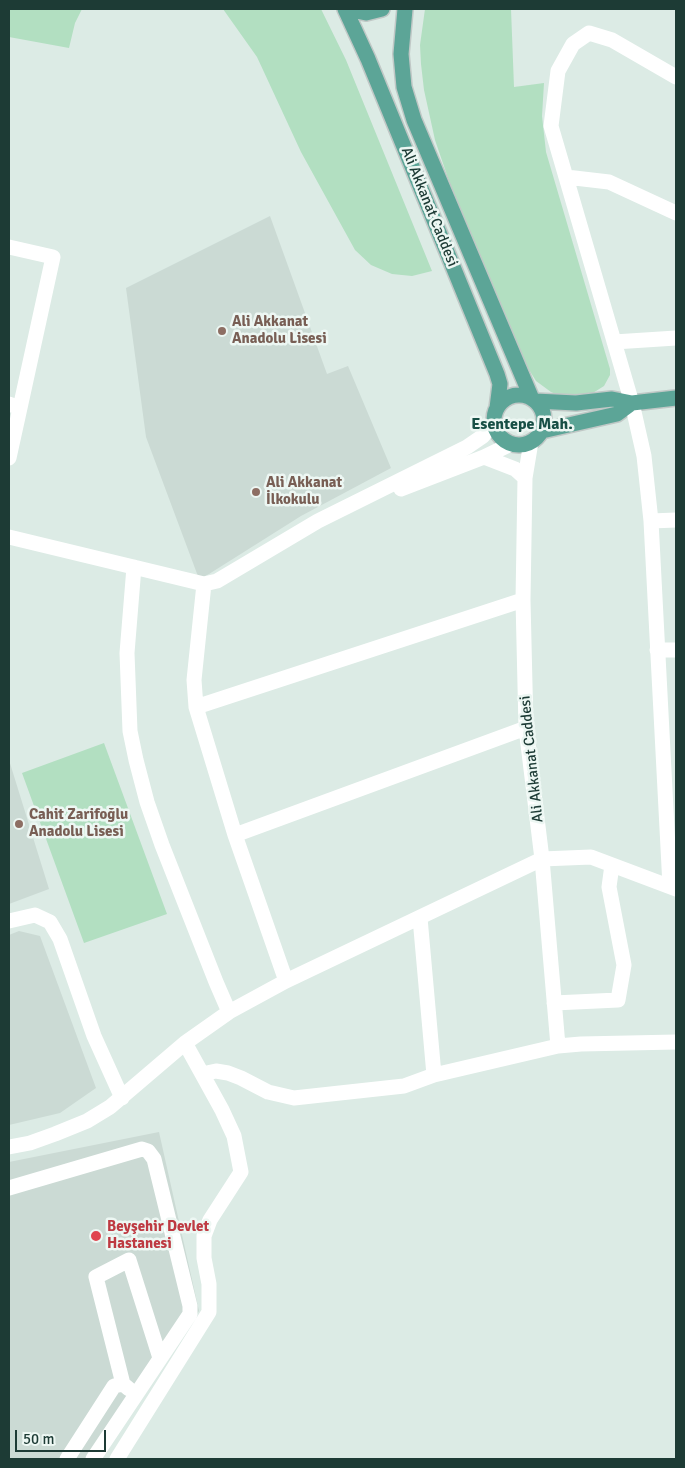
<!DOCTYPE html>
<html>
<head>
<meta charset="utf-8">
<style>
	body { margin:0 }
	#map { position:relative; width:685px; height:1468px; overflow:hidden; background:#dcebe5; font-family:Signika,sans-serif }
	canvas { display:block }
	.frame { position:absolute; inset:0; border:10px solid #1d3b35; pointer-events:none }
	.scale { position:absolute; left:15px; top:1430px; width:91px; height:22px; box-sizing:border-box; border:2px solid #1d3b35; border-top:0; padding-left:6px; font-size:15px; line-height:18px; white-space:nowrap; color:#1d3b35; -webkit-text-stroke:4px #edf7f3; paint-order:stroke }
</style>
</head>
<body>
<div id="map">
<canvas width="685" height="1468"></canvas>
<div class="frame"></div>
<div class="scale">50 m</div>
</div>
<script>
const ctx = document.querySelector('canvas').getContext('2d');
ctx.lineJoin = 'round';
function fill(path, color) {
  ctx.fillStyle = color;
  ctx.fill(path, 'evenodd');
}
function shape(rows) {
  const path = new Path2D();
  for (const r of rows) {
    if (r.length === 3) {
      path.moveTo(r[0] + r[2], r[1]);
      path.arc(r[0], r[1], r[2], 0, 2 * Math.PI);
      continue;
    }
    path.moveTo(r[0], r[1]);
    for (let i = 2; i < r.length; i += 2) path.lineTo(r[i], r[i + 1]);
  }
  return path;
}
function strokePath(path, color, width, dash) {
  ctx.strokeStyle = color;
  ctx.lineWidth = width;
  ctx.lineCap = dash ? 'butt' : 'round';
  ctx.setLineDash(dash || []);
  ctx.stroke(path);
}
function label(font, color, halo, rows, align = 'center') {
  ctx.font = font + ' Signika,sans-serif';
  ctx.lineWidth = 5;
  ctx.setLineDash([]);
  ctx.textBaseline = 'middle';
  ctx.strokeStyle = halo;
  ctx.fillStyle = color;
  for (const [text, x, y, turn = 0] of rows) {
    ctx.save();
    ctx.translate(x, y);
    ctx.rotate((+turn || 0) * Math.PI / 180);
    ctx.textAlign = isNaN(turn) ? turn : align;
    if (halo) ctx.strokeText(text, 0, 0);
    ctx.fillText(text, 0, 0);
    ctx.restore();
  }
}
const built = shape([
	[270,216,327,374,348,366,391,468,301,516,209,574,199,579,146,437,126,288],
	[9,760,49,889,9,904],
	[19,931,40,936,96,1088,60,1113,9,1125,9,935],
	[159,1132,199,1311,101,1459,9,1459,9,1162]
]);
const green = shape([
	[9,9,82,9,75,23,69,48,9,37],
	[223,9,321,9,346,60,432,271,412,276,392,274,371,265,355,250,301,152,257,57],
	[425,9,511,9,514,87,544,83,542,116,546,152,610,369,610,375,604,386,588,396,560,396,551,392,536,381,526,365,504,313,449,181,435,140,424,90,421,64,420,45],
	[104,743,167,914,84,943,22,773]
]);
const minor = shape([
	[566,177,609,182,676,213],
	[9,247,53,257,20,408],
	[614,342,676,338],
	[9,404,20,408,9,458],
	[531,442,525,478,523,600,526,728,542,859,558,1046],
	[484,457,515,469,525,478],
	[401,489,484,457,511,444],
	[651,521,676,520],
	[9,537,204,584,217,581,318,521,467,447,483,436,494,423],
	[134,567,127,653,130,731,136,760,147,802,162,845,216,982,229,1012],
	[204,584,194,680,196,707,235,835,286,981],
	[657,650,676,650],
	[196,707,523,600],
	[235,835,526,728],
	[670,886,651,521,644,456,632,403,551,126,558,71,573,44,589,33,612,40,676,77],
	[420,918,434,1075],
	[9,921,35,915,50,922,60,939,94,1036,122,1098],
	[554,1003,618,1000,624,965,609,887,612,865],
	[202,1074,216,1071,228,1073,241,1078,268,1092,294,1098,404,1086,434,1075,558,1046,581,1044,676,1042],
	[9,1147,30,1143,55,1134,87,1121,110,1107,185,1043,229,1012,286,981,542,859,591,857,676,889],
	[9,1188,142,1149,148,1151,154,1159,190,1306,190,1314,93,1459],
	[123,1384,96,1277,129,1260,160,1358],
	[67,1459,114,1386,123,1384,129,1389],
	[117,1459,209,1312,209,1284,204,1258,204,1236,210,1220,241,1172,234,1136,222,1110,185,1043]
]);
const major = shape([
	[345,9,368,59,497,374,500,384,497,408],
	[347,9,366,13,382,9],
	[405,9,401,54,404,87,414,120,532,399],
	[519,420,25],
	[535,401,576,403,612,399,632,403,676,398],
	[542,431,617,414,632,403]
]);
const markers = [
	[222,331,5,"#8d6e63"],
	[256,492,5,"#8d6e63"],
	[19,824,5,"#8d6e63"],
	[96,1236,6,"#e0444e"]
];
const streetNames = [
	["Ali Akkanat Caddesi",429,207,68],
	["Ali Akkanat Caddesi",532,759,-96]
];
const educationNames = [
	["Ali Akkanat",232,322],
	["Anadolu Lisesi",232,339],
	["Ali Akkanat",266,483],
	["İlkokulu",266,500],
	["Cahit Zarifoğlu",29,815],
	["Anadolu Lisesi",29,832]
];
const healthNames = [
	["Beyşehir Devlet",107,1227],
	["Hastanesi",107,1244]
];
const neighbourhoodNames = [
	["Esentepe Mah.",522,425]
];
fill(built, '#cbdad4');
fill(green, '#b2dfc1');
strokePath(major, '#c0c8c6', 18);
strokePath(minor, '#fff', 15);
strokePath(major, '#5ca597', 15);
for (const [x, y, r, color] of markers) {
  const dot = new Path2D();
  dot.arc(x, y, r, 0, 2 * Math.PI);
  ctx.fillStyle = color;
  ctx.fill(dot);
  strokePath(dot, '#edf7f3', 2);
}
label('15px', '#1d3b35', '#edf7f3', streetNames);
label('bold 15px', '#785e54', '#edf7f3', educationNames, 'left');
label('bold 15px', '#be3a42', '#edf7f3', healthNames, 'left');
label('bold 16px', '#174f45', '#edf7f3', neighbourhoodNames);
</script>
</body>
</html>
